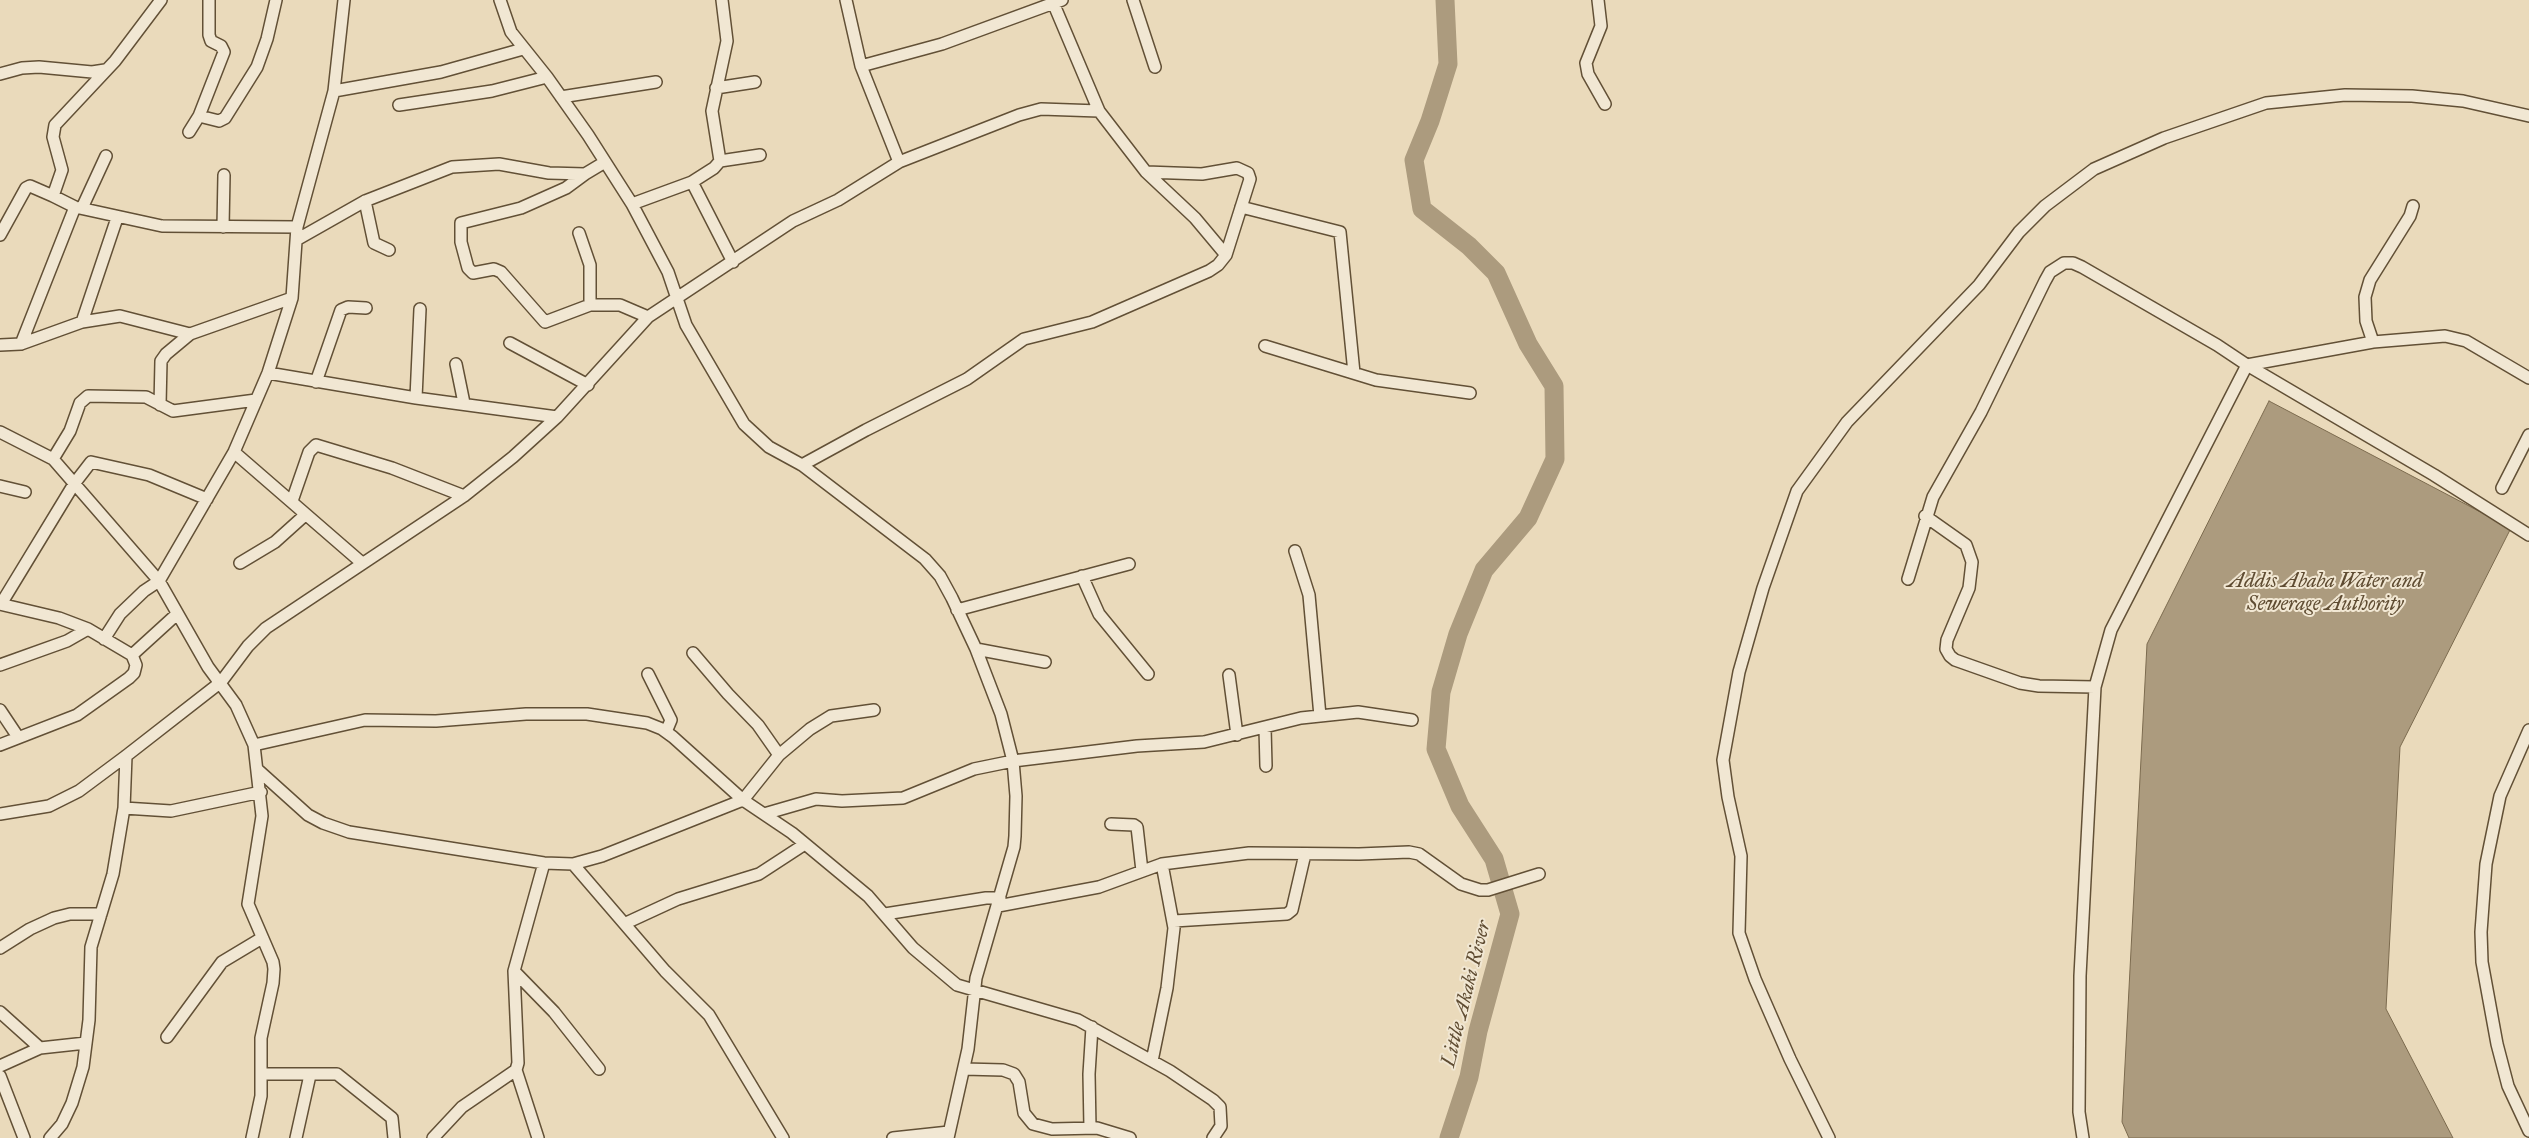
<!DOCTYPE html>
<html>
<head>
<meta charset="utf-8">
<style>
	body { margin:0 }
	canvas { display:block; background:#eadabb }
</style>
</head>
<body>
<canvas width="2529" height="1138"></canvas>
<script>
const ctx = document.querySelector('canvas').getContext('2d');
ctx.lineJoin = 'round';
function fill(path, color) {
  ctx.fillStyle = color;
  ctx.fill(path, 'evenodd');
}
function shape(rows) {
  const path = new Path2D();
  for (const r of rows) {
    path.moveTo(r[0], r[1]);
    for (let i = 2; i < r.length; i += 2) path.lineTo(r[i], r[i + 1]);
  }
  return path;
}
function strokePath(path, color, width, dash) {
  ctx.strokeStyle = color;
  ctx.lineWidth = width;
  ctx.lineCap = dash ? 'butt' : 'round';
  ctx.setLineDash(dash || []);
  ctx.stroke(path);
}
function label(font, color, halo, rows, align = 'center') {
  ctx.font = font + ' "IM FELL Great Primer",serif';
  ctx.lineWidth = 4;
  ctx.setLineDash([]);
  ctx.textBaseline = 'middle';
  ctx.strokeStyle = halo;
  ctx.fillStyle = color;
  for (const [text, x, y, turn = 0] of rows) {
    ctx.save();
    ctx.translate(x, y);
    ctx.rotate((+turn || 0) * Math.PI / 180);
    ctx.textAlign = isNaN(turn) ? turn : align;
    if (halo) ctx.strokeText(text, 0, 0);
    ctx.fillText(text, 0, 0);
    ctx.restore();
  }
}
const water = shape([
	[2269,401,2511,528,2400,747,2386,1009,2453,1138,2129,1138,2122,1122,2147,644,2269,401]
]);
const river = shape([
	[1445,0,1448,64,1430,121,1414,160,1422,209,1469,246,1496,273,1528,344,1554,386,1555,459,1528,518,1484,570,1458,634,1441,692,1436,749,1460,806,1494,859,1510,914,1478,1031,1469,1077,1449,1138]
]);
const minor = shape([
	[161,0,115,61,55,125,53,137,62,170,53,196,75,207,162,226,297,227],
	[500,0,511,32,547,77,588,135,632,204,668,272,686,325,744,424,769,447,802,465,925,559,940,576,952,598,976,649,1001,714,1013,761,1016,796,1015,836,1014,847,976,978,968,1049,948,1138],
	[846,0,861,66,899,162],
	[1133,0,1155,67],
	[1598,0,1601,26,1586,63,1588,74,1605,104],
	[861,66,942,44,1062,0],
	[0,74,22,68,39,67,92,72,105,70],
	[716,88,755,82],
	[334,91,441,72,523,49],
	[561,97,656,82],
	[399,105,492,91,547,77],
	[1099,111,1146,172,1195,218,1226,255],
	[199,116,219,121,225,118,257,67,267,39,276,0],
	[189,132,199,116,224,52,221,46,211,41,209,35,209,0],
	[720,161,760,155],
	[605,162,585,174,566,188,521,208,461,223,461,242,468,268,473,273,494,269,501,272,545,322,590,305,620,305,648,317],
	[692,182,733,262],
	[365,201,374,243,389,250],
	[632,204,692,182,714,168,720,161,712,111,727,41,722,0],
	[2413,206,2410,216,2370,280,2365,297,2366,321,2373,342,2445,336,2466,341,2529,378],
	[1241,207,1340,232,1354,373],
	[82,208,106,156],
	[223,227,224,175],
	[579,233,590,265,590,305],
	[0,235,26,188,30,186,53,196],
	[298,239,365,201,452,167,499,164,549,173,585,174],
	[82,322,117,218],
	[510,343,588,385],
	[21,344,75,207],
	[0,345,21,344,82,322,120,316,190,334,292,298],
	[1265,346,1376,380,1470,393],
	[456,364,464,403],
	[268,373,416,398,557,417],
	[316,382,341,310,348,307,366,308],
	[416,398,420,309],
	[160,405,161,361,166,354,190,334],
	[0,432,53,459,159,581,208,667,236,705,254,745,262,816,248,904,273,962,274,969,273,983,261,1038,261,1096,252,1138],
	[234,452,362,563],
	[53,459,70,431,80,403,88,396,146,397,173,411,256,400],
	[802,465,866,430,967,379,1024,339,1092,322,1209,271,1218,265,1226,255,1250,179,1248,173,1237,168,1202,174,1146,172],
	[0,486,25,492],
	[2502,488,2529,435],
	[292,501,309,452,316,445,392,468,464,496],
	[1925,516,1966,545,1972,562,1969,588,1947,640,1946,649,1950,656,1955,660,2020,683,2039,686,2095,687],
	[1295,551,1309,595,1320,716],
	[240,563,275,542,305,515],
	[1082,576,1099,614,1148,674],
	[1908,579,1933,497,1981,412,2045,281,2050,272,2064,263,2073,263,2082,267,2217,345,2247,365,2434,475,2529,535],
	[0,604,59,618,88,629,132,655],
	[1,604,74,484,91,462,149,475,207,499],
	[957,610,1129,564],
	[104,639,120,614,144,591,159,581,234,452,268,373,292,298,297,227,334,91,344,0],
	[976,649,1045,662],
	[693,653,728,694,758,725,779,755],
	[0,665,67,641,88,629],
	[648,674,671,720,666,732],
	[1229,675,1237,735],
	[0,710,18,737],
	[1265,728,1266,766],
	[2529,730,2500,796,2486,864,2481,932,2482,962,2497,1044,2508,1086,2529,1131],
	[0,745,77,715,129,678,134,673,136,665,132,655,177,614],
	[254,745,365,720,436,721,526,714,587,714,647,723,662,729,673,737,743,800,792,833,868,896,913,948,957,985,1078,1020,1170,1071,1213,1100,1220,1107,1221,1126,1213,1138],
	[258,770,308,815,323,823,349,832,544,863,573,864,602,856,743,800,779,755,810,729,831,716,874,710],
	[124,808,171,811,261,792],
	[0,814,49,806,79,791,126,756,221,682,248,646,266,628,464,496,513,457,557,417,648,317,793,221,838,200,899,162,1019,115,1041,109,1099,111,1052,0],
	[764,814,816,799,842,801,903,798,974,769,1013,761,1137,746,1204,742,1301,718,1358,712,1412,720],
	[1111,824,1134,825,1137,827,1142,871],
	[573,864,665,971,709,1015,783,1138],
	[998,906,1099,887,1162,864,1249,853,1359,854,1409,852,1419,854,1461,884,1480,890,1488,890,1539,874],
	[885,914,986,898,1000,898],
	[1174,921,1287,914,1292,910,1305,854],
	[626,923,678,899,759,874,805,844],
	[0,948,30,929,54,918,70,914,101,914],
	[514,971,554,1012,599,1069],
	[0,1012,40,1048],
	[167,1037,222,962,262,938],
	[1152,1061,1167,988,1174,928,1162,864],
	[0,1066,40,1048,86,1043],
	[964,1069,1003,1070,1014,1074,1019,1082,1024,1113,1033,1124,1052,1129,1097,1128,1130,1138],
	[516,1070,538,1138],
	[262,1074,337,1074,392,1118,394,1138],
	[0,1076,24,1138],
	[1090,1128,1089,1074,1092,1027],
	[50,1138,62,1124,72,1103,83,1067,89,1020,91,947,113,874,124,808,126,756],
	[296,1138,310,1075],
	[433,1138,462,1107,516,1070,518,1063,514,971,544,863],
	[893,1138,949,1132],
	[1829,1138,1790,1059,1755,979,1739,933,1741,856,1728,797,1723,760,1739,672,1763,588,1797,491,1847,422,1979,285,2019,232,2045,206,2094,169,2164,138,2266,103,2345,95,2412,96,2463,101,2529,116],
	[2083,1138,2079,1112,2080,976,2095,687,2111,630,2247,365,2373,342]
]);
const waterNames = [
	["Addis Ababa Water and",2325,582],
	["Sewerage Authority",2325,605],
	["Little Akaki River",1467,994,-76]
];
fill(water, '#ac9b7e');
strokePath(water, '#7c6b4f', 1);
strokePath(river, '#ac9b7e', 19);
strokePath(minor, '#625036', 14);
strokePath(minor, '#f1e7d3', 11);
label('italic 20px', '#5f4c32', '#f1e7d3', waterNames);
</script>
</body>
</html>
